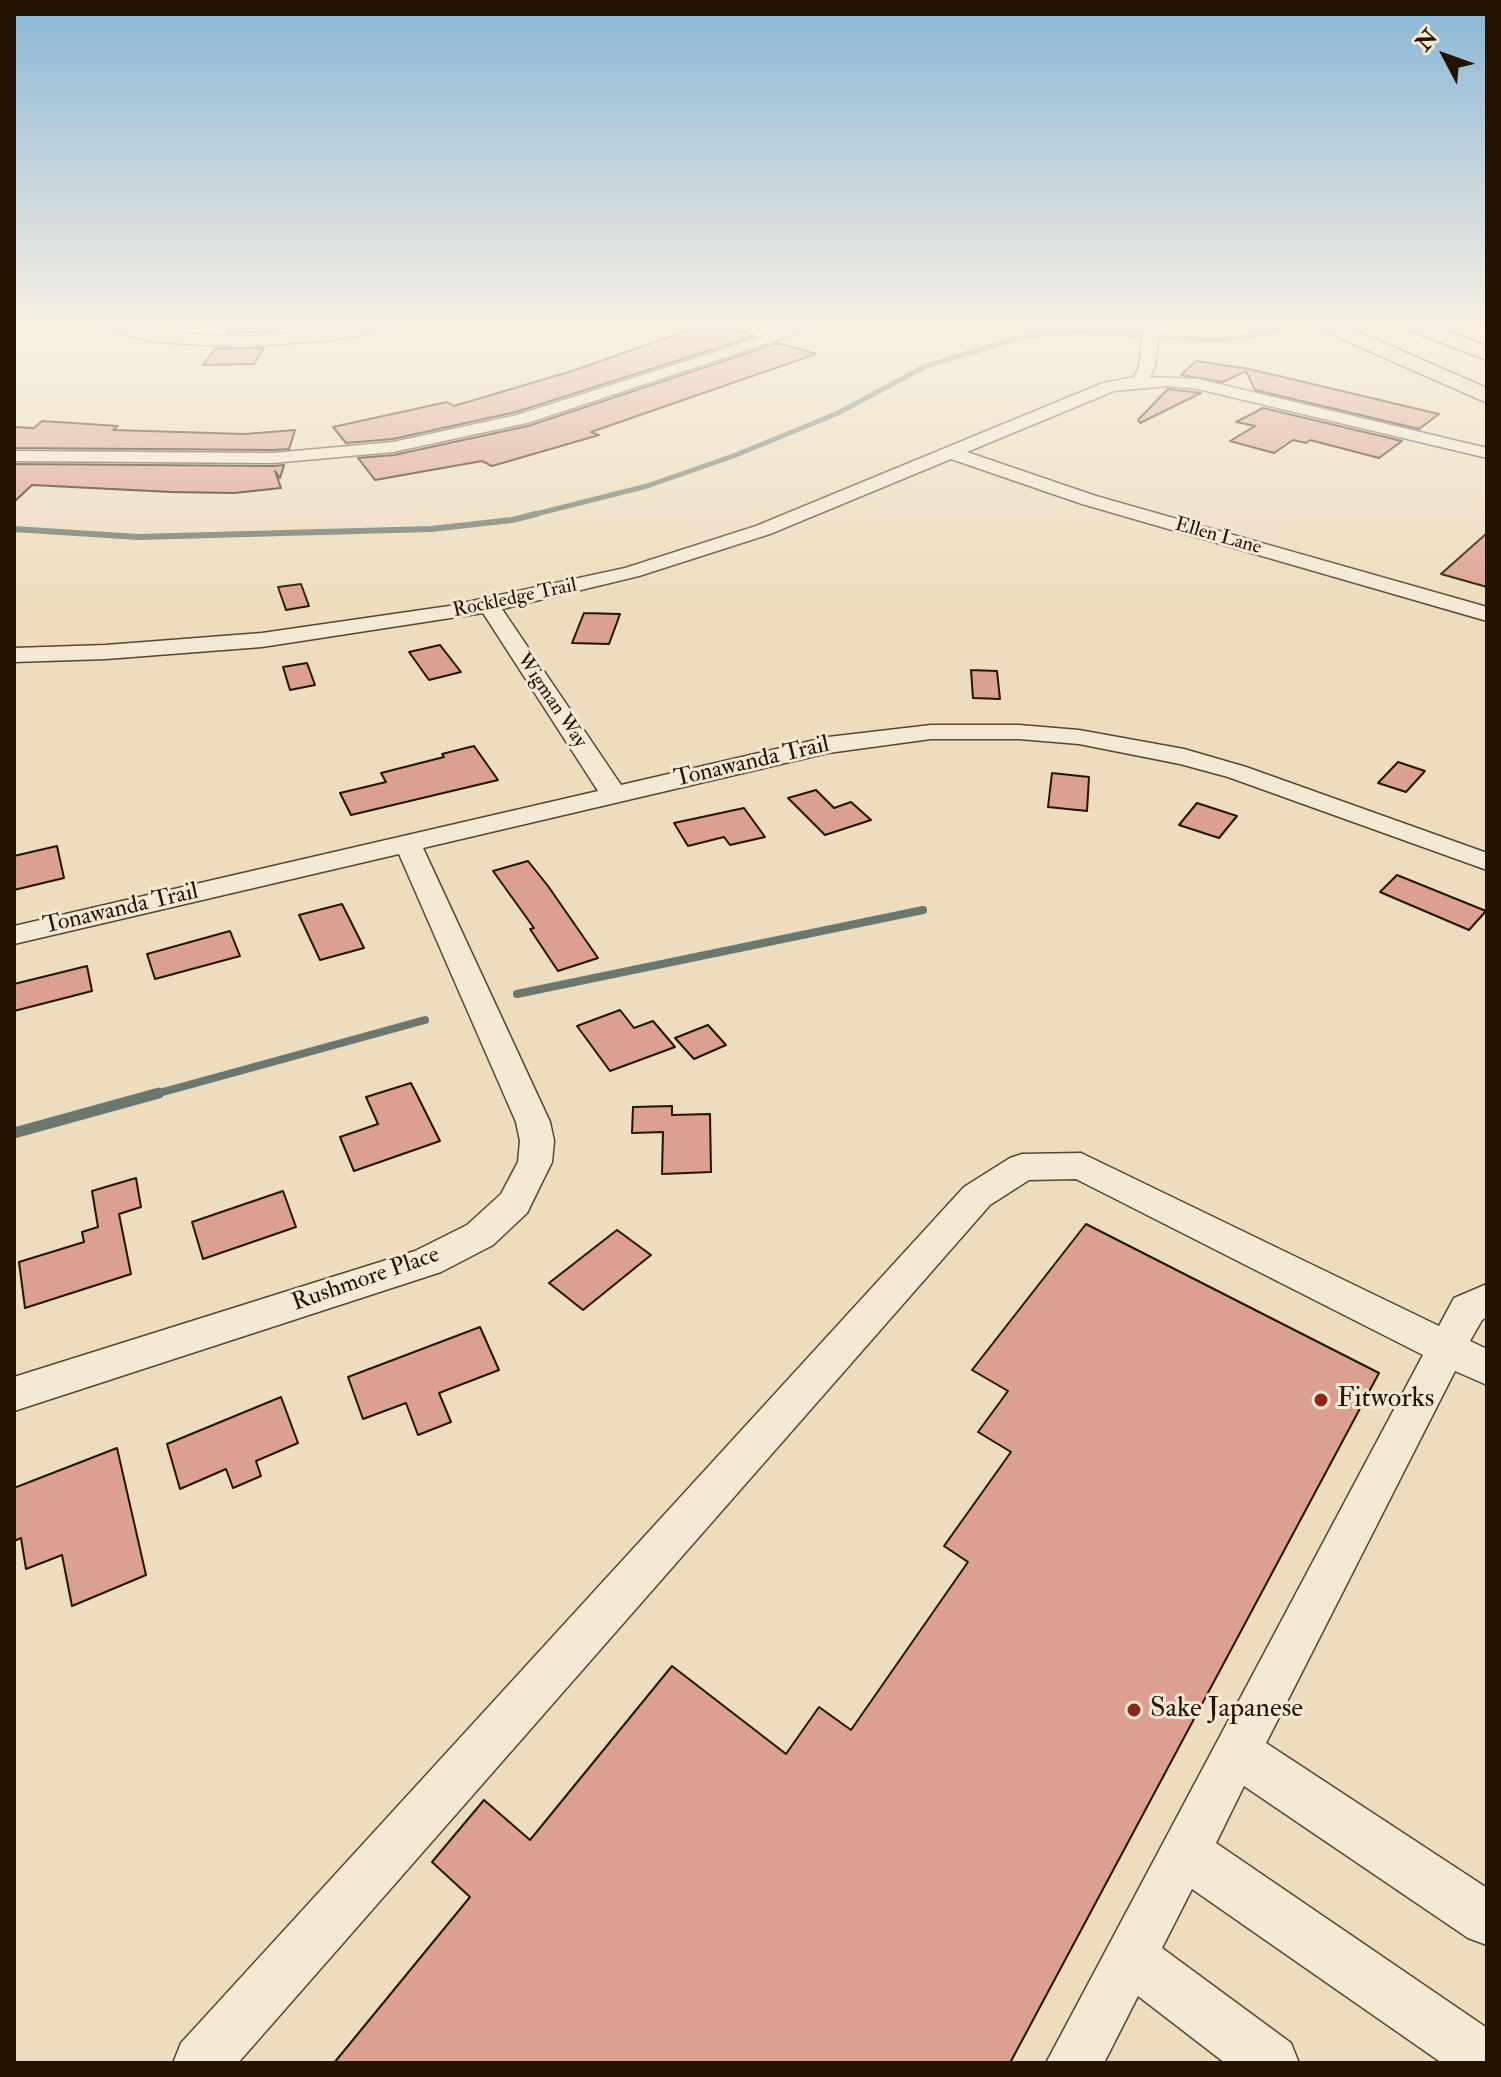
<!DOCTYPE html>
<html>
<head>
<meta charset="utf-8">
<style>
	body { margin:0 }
	#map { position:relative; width:1501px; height:2077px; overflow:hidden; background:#edddbe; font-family:"IM FELL Double Pica",serif }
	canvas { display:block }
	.frame { position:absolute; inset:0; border:16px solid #241301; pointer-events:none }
	.north { position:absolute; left:1405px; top:16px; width:80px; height:80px; -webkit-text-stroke:6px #f3e9d5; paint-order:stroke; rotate:311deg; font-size:22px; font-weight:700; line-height:32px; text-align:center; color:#241301 }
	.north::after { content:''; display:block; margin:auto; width:28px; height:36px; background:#241301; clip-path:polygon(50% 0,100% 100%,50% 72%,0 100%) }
</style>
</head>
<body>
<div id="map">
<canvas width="1501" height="2077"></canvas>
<div class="frame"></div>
<div class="north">N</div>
</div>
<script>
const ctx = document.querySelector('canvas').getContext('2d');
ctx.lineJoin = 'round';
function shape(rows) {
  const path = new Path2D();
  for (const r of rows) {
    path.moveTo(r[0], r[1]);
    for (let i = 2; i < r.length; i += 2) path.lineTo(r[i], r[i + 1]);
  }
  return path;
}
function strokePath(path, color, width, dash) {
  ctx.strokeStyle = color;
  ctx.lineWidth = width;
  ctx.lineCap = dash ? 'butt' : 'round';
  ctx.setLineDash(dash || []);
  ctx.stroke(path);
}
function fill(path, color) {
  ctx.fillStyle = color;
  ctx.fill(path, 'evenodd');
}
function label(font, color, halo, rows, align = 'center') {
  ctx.font = font + ' "IM FELL Double Pica",serif';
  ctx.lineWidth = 6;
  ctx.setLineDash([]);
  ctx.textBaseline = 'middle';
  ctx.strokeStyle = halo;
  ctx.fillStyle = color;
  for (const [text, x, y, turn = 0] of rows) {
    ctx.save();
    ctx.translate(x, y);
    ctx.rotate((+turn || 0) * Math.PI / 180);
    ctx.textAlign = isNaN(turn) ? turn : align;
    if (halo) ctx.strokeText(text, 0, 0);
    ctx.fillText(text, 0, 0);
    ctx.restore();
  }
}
const streamFar3 = shape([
	[528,516,647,486,736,455,838,413,926,366,1025,336,1079,332,1217,340,1268,333,1290,322]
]);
const streamFar2 = shape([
	[14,529,138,537,431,529,512,520,536,514]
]);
const streamFar1 = shape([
	[517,994,923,910],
	[152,1095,425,1020]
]);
const stream = shape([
	[14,1133,159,1093]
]);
const building = shape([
	[235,322,281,322,275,331,227,333,235,322],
	[709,323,755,336,516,412,393,439,346,443,333,427,447,402,454,406,572,371,709,323],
	[778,343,816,354,591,432,599,435,492,466,482,461,375,480,358,458,394,455,528,426,778,343],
	[264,348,254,364,203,365,215,349,264,348],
	[1196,361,1249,369,1439,414,1419,429,1255,390,1246,371,1223,382,1181,375,1196,361],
	[1168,389,1201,393,1140,423,1138,420,1168,389],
	[1263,408,1402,441,1379,458,1310,440,1306,443,1293,440,1274,453,1230,441,1255,426,1236,422,1263,408],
	[42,421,118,426,113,430,245,434,295,430,289,449,273,450,14,448,14,427,34,428,42,421],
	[14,464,273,466,284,465,280,478,275,471,281,488,234,493,171,492,32,485,14,502,14,464],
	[1487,533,1487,587,1441,574,1487,533],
	[301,584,309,606,286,610,278,587,301,584],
	[584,613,620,614,609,644,572,643,584,613],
	[440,645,461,672,429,680,409,652,440,645],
	[307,663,315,685,290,690,283,667,307,663],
	[971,670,997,671,1000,699,973,698,971,670],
	[474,746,498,780,351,815,340,793,386,782,381,773,444,757,442,754,474,746],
	[1398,762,1425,771,1406,792,1378,783,1398,762],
	[1052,773,1089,777,1087,811,1048,807,1052,773],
	[816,790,834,808,851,802,871,820,825,835,788,798,816,790],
	[1197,803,1237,816,1219,838,1179,825,1197,803],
	[744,808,765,837,730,845,724,837,688,846,674,823,744,808],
	[57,846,64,878,14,890,14,856,57,846],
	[528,861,548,886,598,958,558,971,530,929,534,928,493,871,528,861],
	[1397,875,1486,911,1469,930,1380,892,1397,875],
	[342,904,364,948,320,960,299,915,342,904],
	[230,931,240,956,155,979,147,954,230,931],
	[87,966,92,991,14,1011,14,984,87,966],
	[620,1010,634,1028,653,1021,675,1047,610,1071,577,1026,620,1010],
	[708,1025,726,1045,694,1059,675,1038,708,1025],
	[411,1083,440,1141,354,1171,340,1137,378,1124,366,1097,411,1083],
	[672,1106,672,1115,710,1114,711,1172,662,1174,663,1132,632,1133,633,1107,672,1106],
	[136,1178,141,1207,119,1214,131,1274,25,1308,19,1262,84,1242,82,1232,98,1227,92,1191,136,1178],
	[283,1191,296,1227,203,1259,192,1222,283,1191],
	[1086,1224,1379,1373,1010,2063,334,2063,470,1897,432,1862,484,1800,530,1840,672,1666,786,1754,819,1707,851,1730,968,1562,944,1546,1011,1452,978,1432,1008,1391,972,1370,1086,1224],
	[617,1230,651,1255,583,1310,549,1283,617,1230],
	[480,1327,499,1370,439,1393,451,1422,418,1435,406,1403,363,1419,348,1377,480,1327],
	[281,1397,298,1443,256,1461,261,1476,233,1488,226,1469,180,1489,167,1444,281,1397],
	[117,1448,146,1575,72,1606,62,1555,26,1569,21,1538,14,1541,14,1488,117,1448]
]);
const minor = shape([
	[86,322,112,322,155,332,241,337,332,330,380,322,413,322,405,327,332,340,241,347,155,342,89,325,86,322],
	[809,322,832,322,527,423,393,452,273,463,14,461,14,451,273,453,393,442,517,415,809,322],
	[1144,322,1160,322,1155,367,1150,377,1198,379,1487,448,1487,458,1198,389,1168,386,1114,391,967,452,1096,496,1487,607,1487,621,1082,504,951,459,770,534,639,576,502,609,621,785,828,737,931,725,1019,725,1079,730,1184,749,1246,767,1487,853,1487,870,1228,777,1180,764,1079,744,1019,739,931,739,828,753,423,848,550,1122,554,1141,552,1162,527,1213,493,1245,441,1272,14,1411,14,1377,415,1251,467,1225,501,1194,518,1162,520,1141,516,1122,399,854,14,944,14,926,598,791,483,613,262,647,106,659,14,662,14,648,106,645,262,633,449,606,625,568,756,526,1103,383,1134,377,1139,367,1144,322],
	[1081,1153,1439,1326,1454,1298,1487,1284,1487,1317,1482,1320,1470,1341,1487,1349,1487,1385,1455,1371,1266,1743,1487,1888,1487,1945,1468,1938,1244,1786,1216,1843,1487,2028,1487,2063,1442,2063,1192,1889,1162,1948,1291,2043,1299,2063,1225,2063,1138,1996,1104,2063,1046,2063,1423,1355,1076,1179,1029,1180,990,1205,238,2063,173,2063,181,2043,964,1187,1010,1158,1022,1154,1081,1153]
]);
const highway = shape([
	[1309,322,1336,322,1487,388,1487,403,1312,326,1309,322],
	[1394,322,1423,322,1487,346,1487,360,1397,326,1394,322]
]);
const markers = [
	[1321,1400,8,"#8f2418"],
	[1134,1710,8,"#8f2418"]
];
const farStreetnames = [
	["Ellen Lane",1218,537,16],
	["Rockledge Trail",515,599,-12],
	["Wigman Way",551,701,56]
];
const streetNames = [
	["Tonawanda Trail",752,763,-13],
	["Tonawanda Trail",121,910,-13],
	["Rushmore Place",366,1280,-19]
];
const nearPoinames = [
	["Fitworks",1337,1400],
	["Sake Japanese",1150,1710]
];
strokePath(streamFar3, '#6b776f', 5);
strokePath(streamFar2, '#6b776f', 6);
strokePath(streamFar1, '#6b776f', 8);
strokePath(stream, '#6b776f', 11);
fill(building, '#dba092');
strokePath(building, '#241301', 2);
strokePath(minor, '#564630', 3);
strokePath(highway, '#241301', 3);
fill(minor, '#f3e9d5');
fill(highway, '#edddbe');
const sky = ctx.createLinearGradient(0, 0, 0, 613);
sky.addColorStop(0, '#89b6d5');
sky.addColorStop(0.53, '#f7f0e2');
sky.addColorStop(1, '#f7f0e200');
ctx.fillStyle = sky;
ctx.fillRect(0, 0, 1501, 613);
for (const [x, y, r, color] of markers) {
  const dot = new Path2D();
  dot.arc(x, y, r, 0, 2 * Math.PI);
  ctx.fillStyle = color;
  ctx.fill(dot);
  strokePath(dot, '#f3e9d5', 3);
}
label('20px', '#241301', '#f3e9d5', farStreetnames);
label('24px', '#241301', '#f3e9d5', streetNames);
label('28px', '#241301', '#f3e9d5', nearPoinames, 'left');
</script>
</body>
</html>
